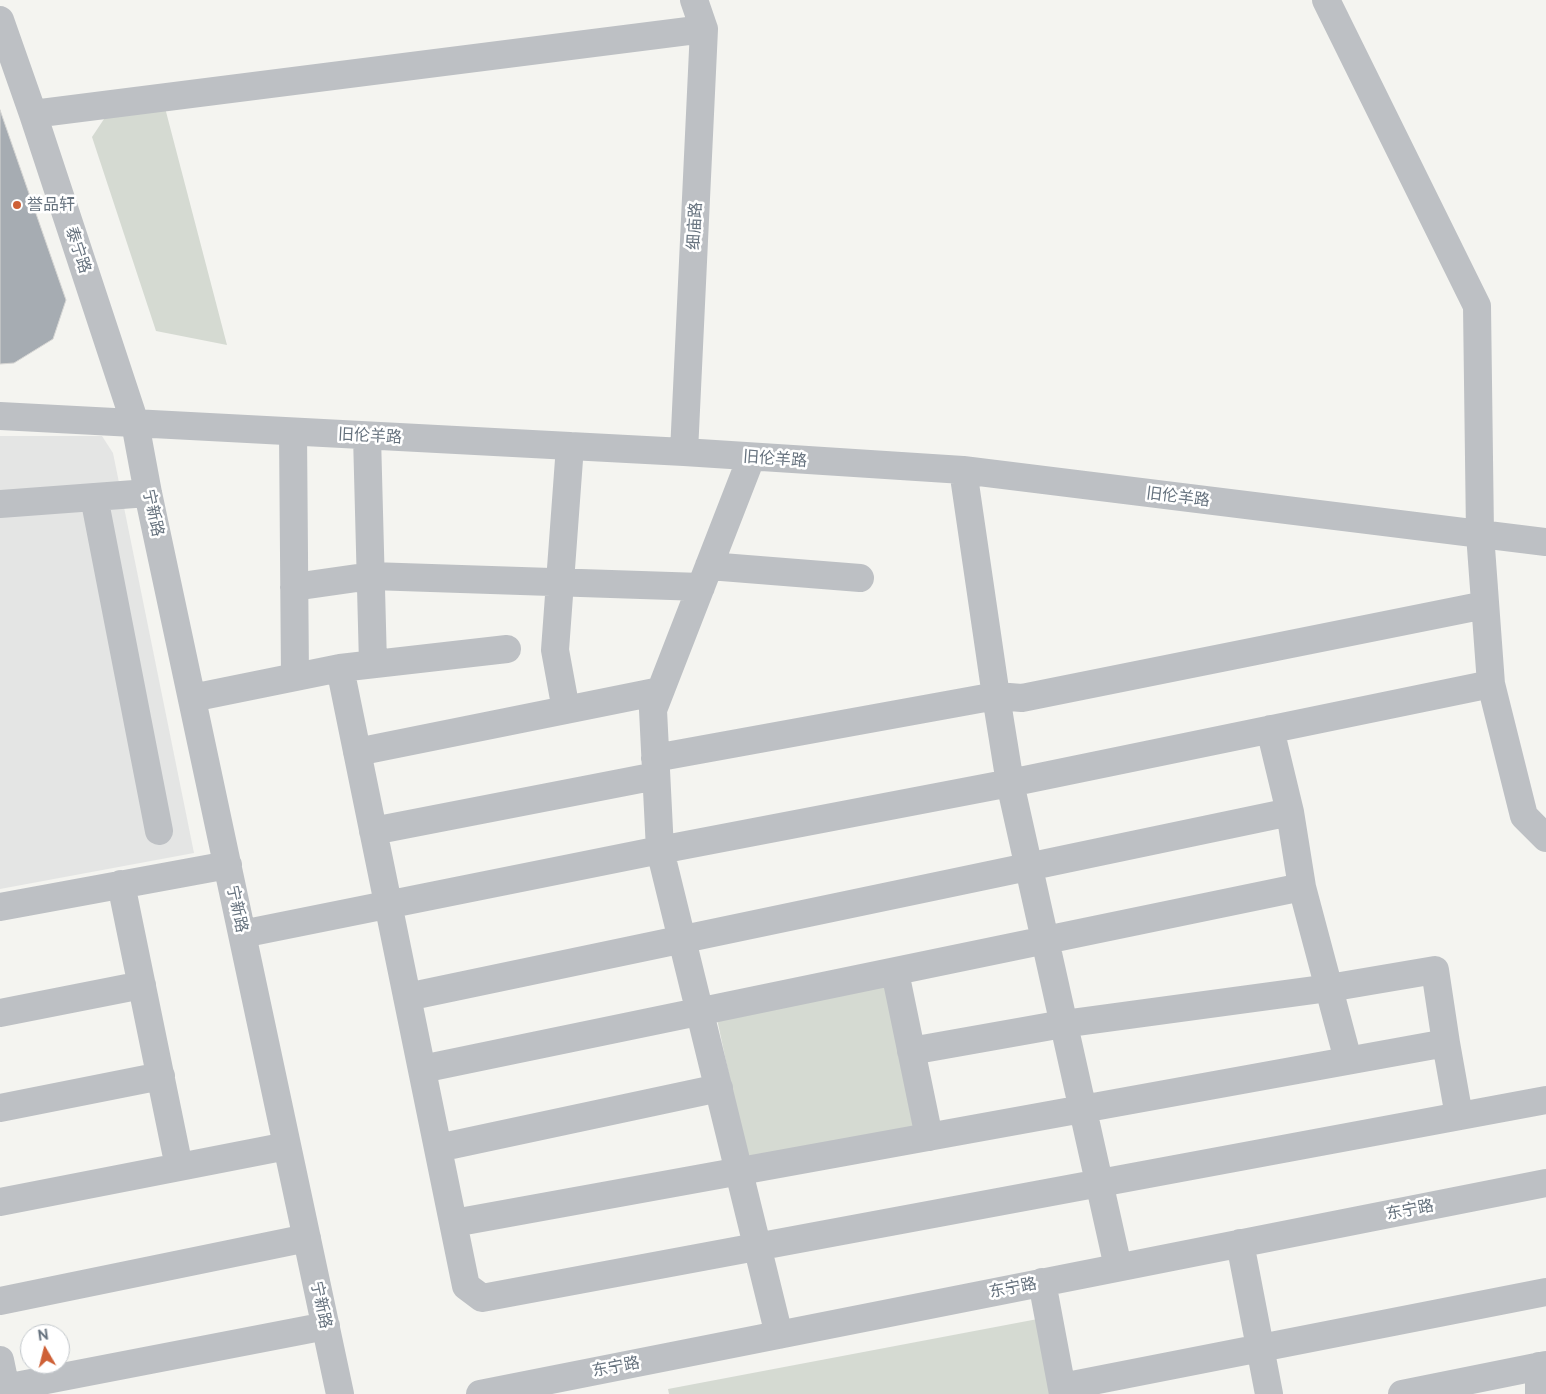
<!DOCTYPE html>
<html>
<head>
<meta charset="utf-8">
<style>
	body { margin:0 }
	#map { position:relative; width:1546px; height:1394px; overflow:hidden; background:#f4f4f0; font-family:Raleway,sans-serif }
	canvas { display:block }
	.north { position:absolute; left:20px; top:1324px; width:50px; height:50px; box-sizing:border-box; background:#fff; border:1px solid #c2c7cb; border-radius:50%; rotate:352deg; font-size:14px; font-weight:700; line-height:20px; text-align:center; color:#66727e }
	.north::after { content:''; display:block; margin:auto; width:18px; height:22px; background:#ce6036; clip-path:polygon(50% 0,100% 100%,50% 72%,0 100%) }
</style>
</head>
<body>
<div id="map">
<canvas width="1546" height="1394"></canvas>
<div class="north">N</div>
</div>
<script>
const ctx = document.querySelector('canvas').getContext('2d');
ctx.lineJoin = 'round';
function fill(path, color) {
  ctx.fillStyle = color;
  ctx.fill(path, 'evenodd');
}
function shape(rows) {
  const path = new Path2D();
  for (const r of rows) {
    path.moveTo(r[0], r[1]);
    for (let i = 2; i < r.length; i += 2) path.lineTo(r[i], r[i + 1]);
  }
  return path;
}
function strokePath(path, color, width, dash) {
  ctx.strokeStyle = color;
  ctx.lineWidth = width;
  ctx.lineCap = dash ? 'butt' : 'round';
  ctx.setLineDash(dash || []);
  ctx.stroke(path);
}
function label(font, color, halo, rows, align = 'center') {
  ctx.font = font + ' Raleway,"Noto Sans SC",sans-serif';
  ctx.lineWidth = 5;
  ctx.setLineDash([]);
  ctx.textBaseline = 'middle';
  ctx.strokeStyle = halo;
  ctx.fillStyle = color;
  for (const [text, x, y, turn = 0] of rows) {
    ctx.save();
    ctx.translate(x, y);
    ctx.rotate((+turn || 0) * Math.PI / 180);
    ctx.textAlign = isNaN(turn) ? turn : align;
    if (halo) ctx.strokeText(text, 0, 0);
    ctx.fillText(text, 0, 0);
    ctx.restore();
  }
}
const built = shape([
	[0,436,102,436,113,453,194,853,0,889]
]);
const green = shape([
	[164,104,227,345,156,331,92,137,110,110],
	[886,982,918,1127,748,1164,717,1019],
	[1043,1318,1058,1394,669,1394,668,1389]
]);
const building = shape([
	[0,110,66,300,53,339,14,363,0,364,0,110]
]);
const minor = shape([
	[0,20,33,114,135,423,148,493,340,1394],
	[33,114,704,29],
	[0,416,684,452,963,470,1546,542],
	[293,432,295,677],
	[367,436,373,664],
	[684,452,704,29,694,0],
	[751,458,653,710,660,850,779,1335],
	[963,470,996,696,1010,783,1118,1267],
	[94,497,159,831],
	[0,504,148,493],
	[709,566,860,578],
	[294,587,371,576,701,587],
	[340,668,466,1286,482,1298,1546,1100],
	[1491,684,1524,816,1546,838],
	[192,698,340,668,507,649],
	[566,710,555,650,570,446],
	[1270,729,1290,812,1302,887,1348,1060],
	[357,752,660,691],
	[655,758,996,696,1022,698,1485,605],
	[373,831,656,776],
	[121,884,179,1167],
	[0,907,228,865],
	[242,934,660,850,1010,783,1491,684,1480,534,1477,306,1326,0],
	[895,972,929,1137],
	[407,997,1290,812],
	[0,1013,142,985],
	[1446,1043,1459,1116],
	[422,1069,1302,887],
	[0,1108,161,1076],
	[438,1148,719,1088],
	[0,1202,287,1146],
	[454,1223,1446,1043,1435,970,1329,988,1063,1024,911,1051],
	[1240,1243,1269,1394],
	[1042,1282,1063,1394],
	[0,1301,307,1238],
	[0,1360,7,1394],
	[1539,1366,1539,1394],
	[1062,1387,1546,1292],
	[0,1389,326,1326],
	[480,1394,1546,1183],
	[1402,1394,1546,1365]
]);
const markers = [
	[17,205,5,"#ce6036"]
];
const poiNames = [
	["誉品轩",27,205]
];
const streetNames = [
	["细庙路",695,226,-87],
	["泰宁路",78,250,72],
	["旧伦羊路",370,436,3],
	["旧伦羊路",775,459,4],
	["旧伦羊路",1178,497,7],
	["宁新路",153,513,78],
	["宁新路",237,909,78],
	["东宁路",1410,1210,-11],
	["东宁路",1013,1288,-11],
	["宁新路",321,1305,78],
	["东宁路",616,1367,-11]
];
fill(built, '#e4e5e4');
fill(green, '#d5dad2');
fill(building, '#a6acb2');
strokePath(building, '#d5d5d3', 1);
strokePath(minor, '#bdc0c4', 28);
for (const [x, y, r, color] of markers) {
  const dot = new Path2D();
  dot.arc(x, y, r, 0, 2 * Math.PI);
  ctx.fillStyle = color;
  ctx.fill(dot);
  strokePath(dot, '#fff', 2);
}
label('16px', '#66727e', '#fff', poiNames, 'left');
label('16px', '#66727e', '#fff', streetNames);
</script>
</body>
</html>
